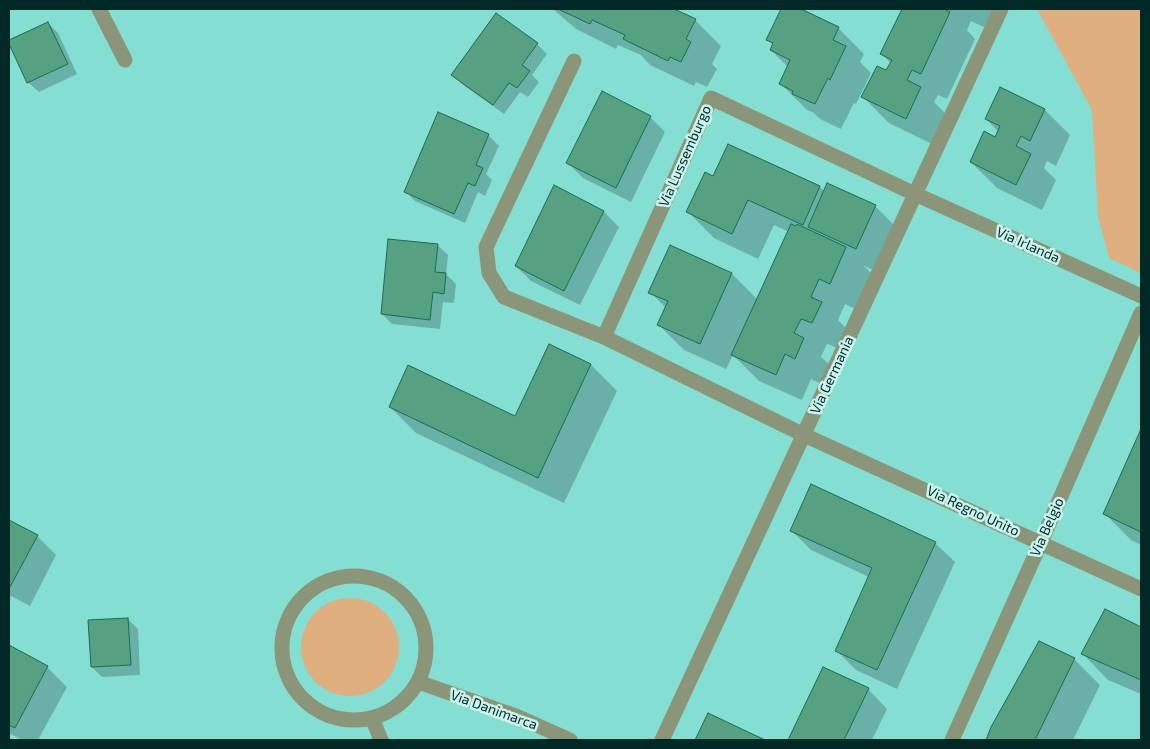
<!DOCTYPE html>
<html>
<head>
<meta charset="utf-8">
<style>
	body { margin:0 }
	#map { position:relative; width:1150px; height:749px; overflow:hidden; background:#84ded2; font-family:"Exo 2",sans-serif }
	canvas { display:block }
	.frame { position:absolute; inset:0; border:10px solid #002824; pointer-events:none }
</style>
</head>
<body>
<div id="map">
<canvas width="1150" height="749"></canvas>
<div class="frame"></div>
</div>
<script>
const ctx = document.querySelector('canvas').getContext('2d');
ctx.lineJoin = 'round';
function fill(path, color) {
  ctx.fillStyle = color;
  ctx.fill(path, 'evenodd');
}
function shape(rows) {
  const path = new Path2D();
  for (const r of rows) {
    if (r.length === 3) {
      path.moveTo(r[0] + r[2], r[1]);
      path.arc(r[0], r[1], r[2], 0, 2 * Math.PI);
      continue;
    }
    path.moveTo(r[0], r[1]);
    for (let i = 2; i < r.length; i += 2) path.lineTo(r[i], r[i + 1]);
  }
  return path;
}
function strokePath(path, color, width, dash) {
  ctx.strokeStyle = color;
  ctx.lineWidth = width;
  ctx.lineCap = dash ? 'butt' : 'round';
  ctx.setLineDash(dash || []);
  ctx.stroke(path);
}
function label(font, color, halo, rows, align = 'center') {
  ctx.font = font + ' "Exo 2",sans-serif';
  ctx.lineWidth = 5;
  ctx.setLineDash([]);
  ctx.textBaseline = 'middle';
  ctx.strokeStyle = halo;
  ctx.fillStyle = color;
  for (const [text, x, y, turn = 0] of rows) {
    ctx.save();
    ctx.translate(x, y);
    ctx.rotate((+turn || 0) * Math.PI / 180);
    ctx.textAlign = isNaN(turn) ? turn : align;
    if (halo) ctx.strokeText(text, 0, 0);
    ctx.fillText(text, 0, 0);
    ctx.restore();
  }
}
const green = shape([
	[1037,9,1141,9,1141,273,1109,258,1098,216,1092,110],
	[350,647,49]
]);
const shadow = shape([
	[553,9,662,9,666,11,667,9,671,9,695,20,721,46,712,64,717,69,707,87,696,82,694,86,650,65,641,55,618,45,616,49,576,29],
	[782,9,798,9,838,28,864,54,860,62,871,73,856,104,854,103,841,129,820,119,814,113,807,110,781,84,788,67,771,50,773,45,768,39],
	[903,9,998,9,988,29,971,21,967,30,975,39,947,99,938,95,934,102,946,114,932,144,889,123,863,97,887,72,891,64,882,54],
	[48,23,58,33,77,74,39,92,28,82],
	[537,44,547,54,532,75,539,82,528,97,520,92,504,114,463,85,453,75],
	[1045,110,1070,135,1056,166,1047,161,1044,168,1056,180,1042,210,997,188,971,162,996,138,999,132,986,119],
	[650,117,665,132,631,202,583,178,568,163],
	[488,135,499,146,486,174,492,180,485,196,478,192,465,223,415,201,405,191],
	[728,145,820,187,825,192,875,206,901,232,882,274,864,266,872,274,856,309,845,304,838,320,847,329,838,348,827,344,821,357,830,365,821,384,811,379,802,400,759,381,733,355,726,369,684,350,658,324,666,308,650,292,670,246,732,274,758,300,789,232,774,225,758,259,714,238,688,212,714,178],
	[604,212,619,227,580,305,531,281,516,266],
	[437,245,448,255,446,274,456,284,454,303,443,302,440,329,392,324,382,314],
	[549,345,591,365,617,391,564,503,416,433,390,407,516,418],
	[1141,432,1141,545,1131,540,1105,514],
	[9,521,37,536,56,555,30,606,9,595],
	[792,531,935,543,955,562,897,689,856,670,836,650,869,577,811,550],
	[1106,610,1141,629,1141,694,1108,680,1083,654],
	[128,619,138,629,140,675,102,677,92,667],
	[9,647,47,667,67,687,38,740,22,740,9,733],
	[1074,659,1100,685,1073,740,987,740,992,727],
	[824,668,868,689,887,709,872,740,790,740],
	[708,714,762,740,696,740]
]);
const building = shape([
	[558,9,674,9,696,19,686,39,691,42,681,62,670,57,668,61,623,39,625,35,592,20,590,24,558,9],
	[781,9,801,9,839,27,833,40,846,46,830,80,828,78,815,104,792,94,793,91,779,84,790,60,770,50,773,43,766,40,781,9],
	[902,9,944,9,950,12,921,74,912,70,907,80,921,87,906,119,861,97,877,66,886,70,892,60,880,54,902,9],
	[496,13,538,43,522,65,530,71,517,88,509,83,493,105,451,75,496,13],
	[48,22,68,64,27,83,9,44,9,40,48,22],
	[1000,87,1045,109,1030,141,1021,136,1016,146,1031,154,1016,185,970,162,984,131,995,137,1000,126,985,119,1000,87],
	[602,91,651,116,616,188,566,163,602,91],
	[438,112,489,134,476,165,483,168,475,186,468,183,454,214,404,192,438,112],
	[728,144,820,186,803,225,748,200,732,234,686,212,705,172,713,176,728,144],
	[827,183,876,205,856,249,808,227,827,183],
	[554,185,604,211,564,291,515,266,554,185],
	[791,224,796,226,797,224,846,247,830,284,819,279,811,297,822,302,812,323,801,319,794,333,804,338,795,359,785,354,776,375,731,355,791,224],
	[388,239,438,244,435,272,446,273,444,294,433,292,430,320,381,314,388,239],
	[670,245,732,273,700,344,657,325,668,301,648,293,670,245],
	[549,344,591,364,538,478,389,407,408,365,515,416,549,344],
	[1141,429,1141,532,1103,514,1141,429],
	[811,484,936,542,877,670,835,651,872,568,790,531,811,484],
	[9,520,38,535,10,587,9,586,9,520],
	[1105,609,1141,627,1141,680,1081,654,1105,609],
	[128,618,131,665,91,667,88,620,128,618],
	[1039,641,1075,658,1035,740,986,740,991,727,1039,641],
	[9,645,48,666,15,728,9,725,9,645],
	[823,667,869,688,844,740,788,740,823,667],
	[708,713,765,740,695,740,708,713]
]);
const minor = shape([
	[99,9,125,60],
	[574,61,486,247,489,273,504,297,604,337,804,435,1141,589],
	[604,337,711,98,915,194,1141,296],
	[354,648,72],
	[418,682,516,716,570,740],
	[372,718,381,740],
	[662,740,1001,9],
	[952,740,1041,542,1141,313]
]);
const streetNames = [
	["Via Lussemburgo",685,156,-66],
	["Via Irlanda",1028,245,24],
	["Via Germania",832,375,-65],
	["Via Regno Unito",973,511,25],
	["Via Belgio",1047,527,-66],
	["Via Danimarca",494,710,20]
];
fill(green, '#dfaf82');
fill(shadow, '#0003');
fill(building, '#56a181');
strokePath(building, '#1c6c50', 1);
strokePath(minor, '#8b9579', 15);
label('14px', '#002824', '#cbf6ef', streetNames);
</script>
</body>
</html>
